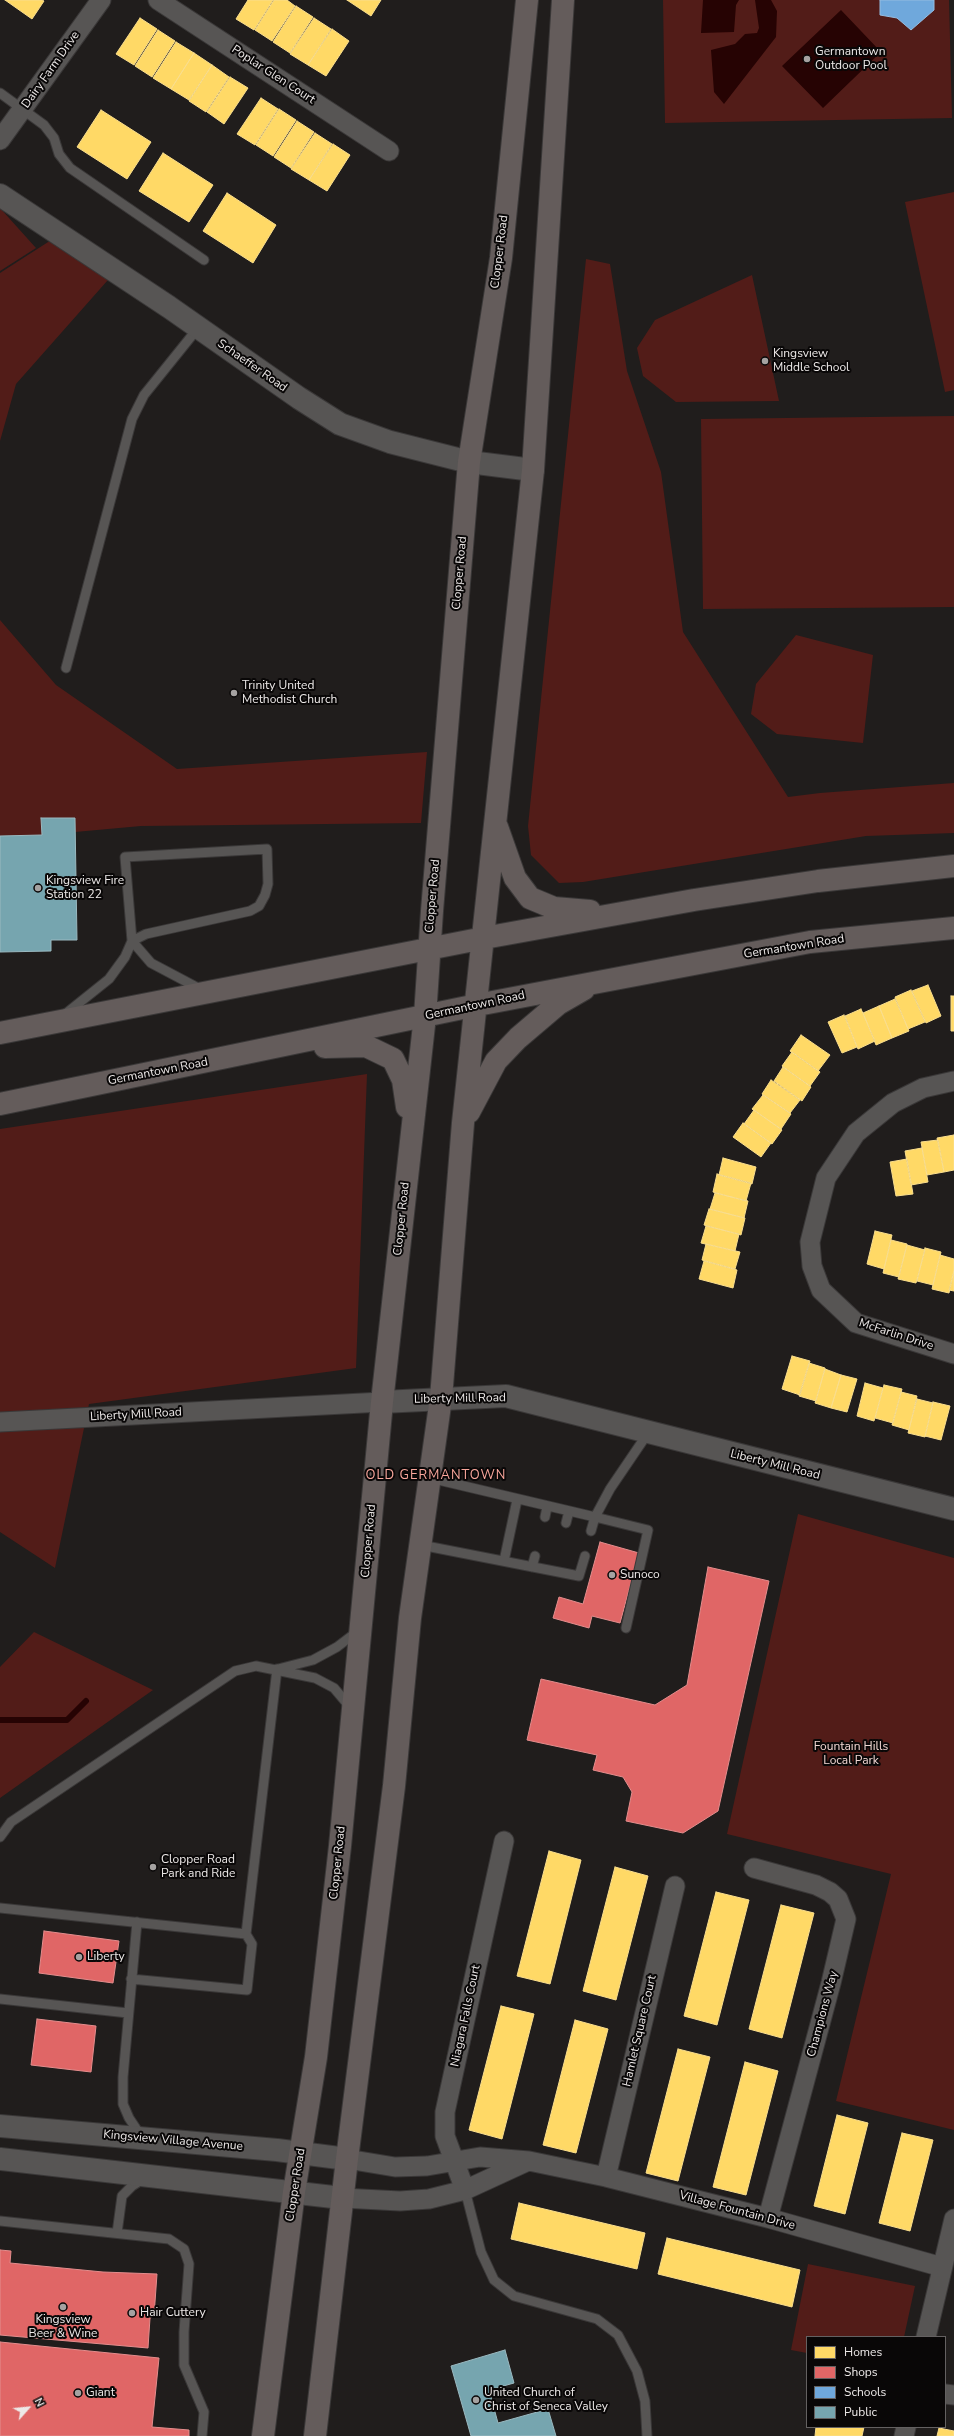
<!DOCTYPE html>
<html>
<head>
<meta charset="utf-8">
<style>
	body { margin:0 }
	#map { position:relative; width:954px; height:2436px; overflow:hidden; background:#201d1c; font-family:"Nunito Sans",sans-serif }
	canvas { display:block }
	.legend { position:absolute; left:806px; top:2336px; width:140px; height:92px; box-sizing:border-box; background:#090707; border:1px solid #646161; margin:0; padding:5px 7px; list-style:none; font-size:12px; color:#ede9e8 }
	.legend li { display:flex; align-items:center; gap:8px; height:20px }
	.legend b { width:20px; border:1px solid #646161 }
	.north { position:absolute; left:8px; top:2388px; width:40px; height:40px; -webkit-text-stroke:3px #090707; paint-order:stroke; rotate:63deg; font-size:11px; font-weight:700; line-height:16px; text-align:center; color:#ede9e8 }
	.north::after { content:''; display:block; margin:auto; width:14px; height:18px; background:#ede9e8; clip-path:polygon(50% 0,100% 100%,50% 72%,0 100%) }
</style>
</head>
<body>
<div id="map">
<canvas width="954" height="2436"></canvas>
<ul class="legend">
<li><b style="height:11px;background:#ffd966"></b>Homes</li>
<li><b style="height:11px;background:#e06666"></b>Shops</li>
<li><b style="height:11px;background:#6fa8dc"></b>Schools</li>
<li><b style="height:11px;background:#76a5af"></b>Public</li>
</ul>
<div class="north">N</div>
</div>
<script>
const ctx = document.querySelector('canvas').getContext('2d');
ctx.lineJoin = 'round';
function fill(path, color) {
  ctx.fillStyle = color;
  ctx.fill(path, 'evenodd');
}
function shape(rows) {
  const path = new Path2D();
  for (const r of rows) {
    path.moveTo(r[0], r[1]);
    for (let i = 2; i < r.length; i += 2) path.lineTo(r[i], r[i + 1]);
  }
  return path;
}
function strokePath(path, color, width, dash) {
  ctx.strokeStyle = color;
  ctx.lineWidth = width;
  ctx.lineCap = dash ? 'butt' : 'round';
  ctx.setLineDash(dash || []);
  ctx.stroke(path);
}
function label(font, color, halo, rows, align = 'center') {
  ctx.font = font + ' "Nunito Sans",sans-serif';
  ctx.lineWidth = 4;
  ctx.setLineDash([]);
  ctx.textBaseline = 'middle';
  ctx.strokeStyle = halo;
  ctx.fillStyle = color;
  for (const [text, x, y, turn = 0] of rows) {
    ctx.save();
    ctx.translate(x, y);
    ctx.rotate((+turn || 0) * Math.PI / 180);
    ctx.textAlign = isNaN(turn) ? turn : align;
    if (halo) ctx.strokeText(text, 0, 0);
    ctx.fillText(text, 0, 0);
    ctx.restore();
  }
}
const green = shape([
	[663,0,949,0,952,118,665,123],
	[954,192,954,390,945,392,905,202],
	[0,208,36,248,0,271],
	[59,235,115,272,16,384,0,441,0,273],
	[586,259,610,264,627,371,661,472,683,632,788,797,820,793,954,783,954,833,866,836,583,882,559,883,531,855,528,826],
	[752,275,779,401,676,402,643,376,637,348,655,320],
	[954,416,954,607,703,609,701,419],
	[0,620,56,685,177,769,427,752,421,823,141,826,42,835,0,836],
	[796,635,873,655,863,743,777,734,751,714,756,684],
	[367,1074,356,1368,89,1404,55,1568,0,1532,0,1129],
	[798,1514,954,1558,954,2130,836,2101,891,1874,727,1834],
	[34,1632,153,1690,0,1798,0,1667],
	[808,2264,915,2286,904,2337,807,2337,807,2353,791,2350]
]);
const water = shape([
	[703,0,739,0,736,5,734,32,701,33],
	[755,0,771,0,777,11,776,37,724,104,714,92,711,50,735,44,745,34,757,33,759,28],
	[841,10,881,52,823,108,782,66]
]);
const homes = shape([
	[5,0,42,0,44,1,32,19,5,0],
	[248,0,273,0,254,30,236,19,248,0],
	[274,0,287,0,295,6,272,41,255,30,274,0],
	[347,0,381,0,371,16,347,0],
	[296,6,313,17,290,53,273,42,296,6],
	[140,18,157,29,134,65,116,54,140,18],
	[314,18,331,29,308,65,290,54,314,18],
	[332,29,349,41,326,76,308,65,332,29],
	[158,30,175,41,152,77,135,66,158,30],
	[176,42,194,53,171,89,153,78,176,42],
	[194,53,212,65,189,100,171,89,194,53],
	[212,65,229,77,206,112,189,101,212,65],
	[230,77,248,88,224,124,207,112,230,77],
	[261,98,278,109,255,145,237,134,261,98],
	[279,109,296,120,273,156,256,145,279,109],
	[101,110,151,142,127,179,77,147,101,110],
	[297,121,314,132,291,168,274,157,297,121],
	[315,133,332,144,309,180,291,169,315,133],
	[333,144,350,155,327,191,309,180,333,144],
	[163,153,213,185,189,222,139,191,163,153],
	[227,193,276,225,253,263,203,231,227,193],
	[928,985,941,1016,926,1023,912,991,928,985],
	[911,990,925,1022,908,1029,895,997,911,990],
	[951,996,954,996,954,1031,951,1031,951,996],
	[895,999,909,1031,892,1038,879,1006,895,999],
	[879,1006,892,1038,876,1045,863,1013,879,1006],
	[861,1009,875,1041,858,1049,845,1016,861,1009],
	[844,1015,857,1047,842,1053,828,1022,844,1015],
	[801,1035,830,1055,818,1071,790,1051,801,1035],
	[792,1052,820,1072,810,1086,782,1066,792,1052],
	[783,1067,811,1087,802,1101,774,1081,783,1067],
	[771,1080,800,1100,790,1113,762,1094,771,1080],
	[763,1095,791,1114,781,1129,752,1109,763,1095],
	[754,1110,782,1130,772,1144,744,1124,754,1110],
	[743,1123,771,1143,761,1157,733,1137,743,1123],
	[954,1135,954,1170,944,1172,937,1138,954,1135],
	[938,1140,944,1172,927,1175,921,1142,938,1140],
	[922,1148,928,1182,911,1185,905,1151,922,1148],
	[723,1158,756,1167,752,1184,719,1175,723,1158],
	[907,1159,913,1194,896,1196,890,1162,907,1159],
	[717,1174,751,1183,746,1201,713,1192,717,1174],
	[715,1193,748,1201,744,1218,710,1209,715,1193],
	[709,1209,745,1218,741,1235,704,1225,709,1209],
	[706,1226,739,1234,735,1251,701,1243,706,1226],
	[875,1231,892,1235,884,1269,867,1264,875,1231],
	[891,1240,907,1244,899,1277,883,1273,891,1240],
	[706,1244,740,1252,735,1269,702,1260,706,1244],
	[907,1245,925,1250,916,1283,898,1279,907,1245],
	[925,1248,941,1252,933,1285,917,1281,925,1248],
	[940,1255,954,1259,954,1271,949,1293,932,1289,940,1255],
	[704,1261,737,1270,733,1288,699,1279,704,1261],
	[954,1271,954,1291,949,1290,954,1271],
	[792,1356,810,1361,800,1395,782,1389,792,1356],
	[809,1363,825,1368,816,1401,799,1396,809,1363],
	[825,1369,841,1375,831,1408,815,1403,825,1369],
	[841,1375,857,1379,847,1412,831,1408,841,1375],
	[865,1383,883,1388,874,1421,857,1416,865,1383],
	[884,1385,902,1389,893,1423,875,1418,884,1385],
	[901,1392,917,1396,909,1430,892,1425,901,1392],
	[917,1399,933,1403,925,1437,908,1433,917,1399],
	[933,1402,950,1406,941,1440,925,1436,933,1402],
	[549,1851,581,1860,550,1984,517,1976,549,1851],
	[615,1867,648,1876,616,2000,583,1991,615,1867],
	[716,1892,749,1900,717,2025,684,2016,716,1892],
	[781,1905,814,1913,782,2038,749,2029,781,1905],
	[501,2006,534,2014,502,2139,469,2130,501,2006],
	[575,2020,608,2029,576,2153,543,2145,575,2020],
	[678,2049,710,2057,678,2181,646,2173,678,2049],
	[745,2062,778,2071,746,2195,713,2187,745,2062],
	[837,2115,868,2123,845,2214,814,2206,837,2115],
	[902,2133,933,2140,910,2231,879,2223,902,2133],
	[519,2203,645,2233,637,2269,511,2239,519,2203],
	[667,2238,800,2270,792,2307,658,2274,667,2238],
	[816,2427,864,2427,862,2436,815,2436,816,2427],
	[939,2428,954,2431,954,2436,937,2436,939,2428]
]);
const shops = shape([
	[600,1542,639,1553,620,1623,592,1616,589,1628,553,1618,559,1597,583,1604,600,1542],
	[708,1567,769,1581,718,1811,683,1833,626,1821,632,1792,623,1777,593,1770,597,1755,527,1740,541,1679,655,1705,687,1685,708,1567],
	[44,1931,119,1941,113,1983,39,1973,44,1931],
	[37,2019,96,2026,91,2072,31,2065,37,2019],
	[0,2250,11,2251,10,2263,103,2272,157,2274,154,2316,150,2318,148,2348,0,2335,0,2250],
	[0,2342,159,2358,152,2427,189,2430,189,2436,0,2436,0,2342]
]);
const schools = shape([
	[880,0,934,0,934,10,911,30,897,18,880,15,880,0]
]);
const public = shape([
	[41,818,75,818,77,940,51,940,51,951,0,952,0,836,42,835,41,818],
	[505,2350,514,2383,489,2390,498,2423,548,2409,556,2436,471,2436,451,2366,505,2350]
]);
const stream = shape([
	[0,1720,67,1720,86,1701]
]);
const lane = shape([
	[0,93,44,125,54,138,59,154,70,168,204,260],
	[66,668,132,419,144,395,198,328],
	[132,941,151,963,202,990],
	[64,1015,109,979,125,957,132,941,125,857,267,849,268,884,265,895,259,906,250,911,146,934,132,941],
	[430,1478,595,1517,610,1489,648,1433],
	[545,1517,547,1507],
	[566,1523,569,1511],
	[591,1531,595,1517,648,1530,626,1628],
	[421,1545,579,1576,585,1556],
	[504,1561,517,1500],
	[532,1567,535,1556],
	[278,1669,313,1660,337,1647,358,1631],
	[0,1837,11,1822,235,1671,256,1666,315,1678,334,1688,350,1707],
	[0,1908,246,1934],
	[137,1922,123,2077,123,2104,129,2118,141,2136],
	[131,1979,247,1990,252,1944,246,1934,277,1669],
	[0,1999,128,2013],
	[465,2190,481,2252,494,2280,514,2296,597,2319,618,2335,637,2371,645,2401,647,2436],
	[0,2221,169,2239,184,2249,189,2264,184,2332,184,2365,204,2412,202,2436],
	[117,2233,122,2196,132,2186,143,2179]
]);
const street = shape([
	[158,0,389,151],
	[0,140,101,0],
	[954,1081,923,1088,893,1103,856,1133,826,1178,810,1242,812,1266,821,1290,856,1323,954,1354],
	[0,1422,382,1402],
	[754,1868,816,1885,830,1892,838,1899,846,1919,831,1983,768,2218],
	[347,2159,395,2167,427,2166,480,2157,529,2161,606,2177,768,2218,942,2267],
	[606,2177,675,1886],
	[465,2190,445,2136,445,2112,504,1841],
	[342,2198,400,2201,429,2199,465,2190,528,2161],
	[926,2337,954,2219],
	[945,2394,954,2395],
	[904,2436,906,2427]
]);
const secondary = shape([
	[0,195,169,307,299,398,340,424,390,442,469,462,533,470],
	[382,1402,506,1396,954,1509],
	[0,2126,277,2150,347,2159],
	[0,2159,342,2198]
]);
const primary = shape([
	[497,827,515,878,530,898,554,908,590,911],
	[0,1033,484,938,694,900,818,881,954,866],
	[325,1047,366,1046,393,1059,403,1080,407,1107],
	[0,1104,477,1005,810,942,954,928],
	[469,1112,496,1061,518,1038,558,1004,584,989],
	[263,2436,294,2192,316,2057,340,1846,382,1402,425,1016,432,911,469,462,501,258,527,0],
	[315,2436,347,2159,394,1786,410,1618,441,1398,463,1123,533,470,563,0]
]);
const markers = [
	[807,59,4,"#a5a2a1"],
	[765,361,4,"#a5a2a1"],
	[234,693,4,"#a5a2a1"],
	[38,888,4,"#a5a2a1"],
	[612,1575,4,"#a5a2a1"],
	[153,1867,4,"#a5a2a1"],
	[79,1957,4,"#a5a2a1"],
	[63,2307,4,"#a5a2a1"],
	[132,2313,4,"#a5a2a1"],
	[78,2393,4,"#a5a2a1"],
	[476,2400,4,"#a5a2a1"]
];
const poiNames = [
	["Germantown",815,52],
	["Outdoor Pool",815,66],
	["Kingsview",773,354],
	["Middle School",773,368],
	["Trinity United",242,686],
	["Methodist Church",242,700],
	["Kingsview Fire",46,881],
	["Station 22",46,895],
	["Sunoco",620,1575],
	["Clopper Road",161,1860],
	["Park and Ride",161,1874],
	["Liberty",87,1957],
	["Hair Cuttery",140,2313],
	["Kingsview",63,2320,"center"],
	["Beer & Wine",63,2334,"center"],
	["Giant",86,2393],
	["United Church of",484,2393],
	["Christ of Seneca Valley",484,2407]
];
const streetNames = [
	["Dairy Farm Drive",51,70,-55],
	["Poplar Glen Court",273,75,33],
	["Clopper Road",500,252,-83],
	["Schaeffer Road",252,366,35],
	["Clopper Road",460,573,-85],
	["Clopper Road",433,896,-85],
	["Germantown Road",794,947,-9],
	["Germantown Road",475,1006,-12],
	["Germantown Road",158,1072,-11],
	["Clopper Road",402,1219,-84],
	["McFarlin Drive",896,1335,18],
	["Liberty Mill Road",460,1399,-1],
	["Liberty Mill Road",136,1415,-3],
	["Liberty Mill Road",775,1465,14],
	["Clopper Road",369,1541,-85],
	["Clopper Road",338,1863,-84],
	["Champions Way",823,2014,-75],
	["Niagara Falls Court",466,2016,-78],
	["Hamlet Square Court",640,2031,-77],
	["Kingsview Village Avenue",173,2141,5],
	["Clopper Road",296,2185,-81],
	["Village Fountain Drive",737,2211,15]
];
const parkNames = [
	["Fountain Hills",851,1747],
	["Local Park",851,1761]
];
const neighbourhoodNames = [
	["OLD GERMANTOWN",436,1476]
];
fill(green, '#521c18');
fill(water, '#260303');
fill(homes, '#ffd966');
strokePath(homes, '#fade8d', 1);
fill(shops, '#e06666');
strokePath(shops, '#e48d8d', 1);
fill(schools, '#6fa8dc');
strokePath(schools, '#95bce0', 1);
fill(public, '#76a5af');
strokePath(public, '#9ab9c0', 1);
strokePath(stream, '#260303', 6);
strokePath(lane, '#3a3838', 11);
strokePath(street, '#3a3838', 21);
strokePath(secondary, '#3a3838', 24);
strokePath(primary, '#3a3838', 24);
strokePath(lane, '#575554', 9);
strokePath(street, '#575554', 19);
strokePath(secondary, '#575554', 22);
strokePath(primary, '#645c5b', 22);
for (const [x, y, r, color] of markers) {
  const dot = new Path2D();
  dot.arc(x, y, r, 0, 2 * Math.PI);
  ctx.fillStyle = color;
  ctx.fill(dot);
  strokePath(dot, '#090707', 1.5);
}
label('12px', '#ede9e8', '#090707', poiNames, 'left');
label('12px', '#ede9e8', '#090707', streetNames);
label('12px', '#f2d7d3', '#090707', parkNames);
ctx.letterSpacing = '1px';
label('13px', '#faa79c', '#090707', neighbourhoodNames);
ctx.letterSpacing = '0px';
</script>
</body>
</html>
